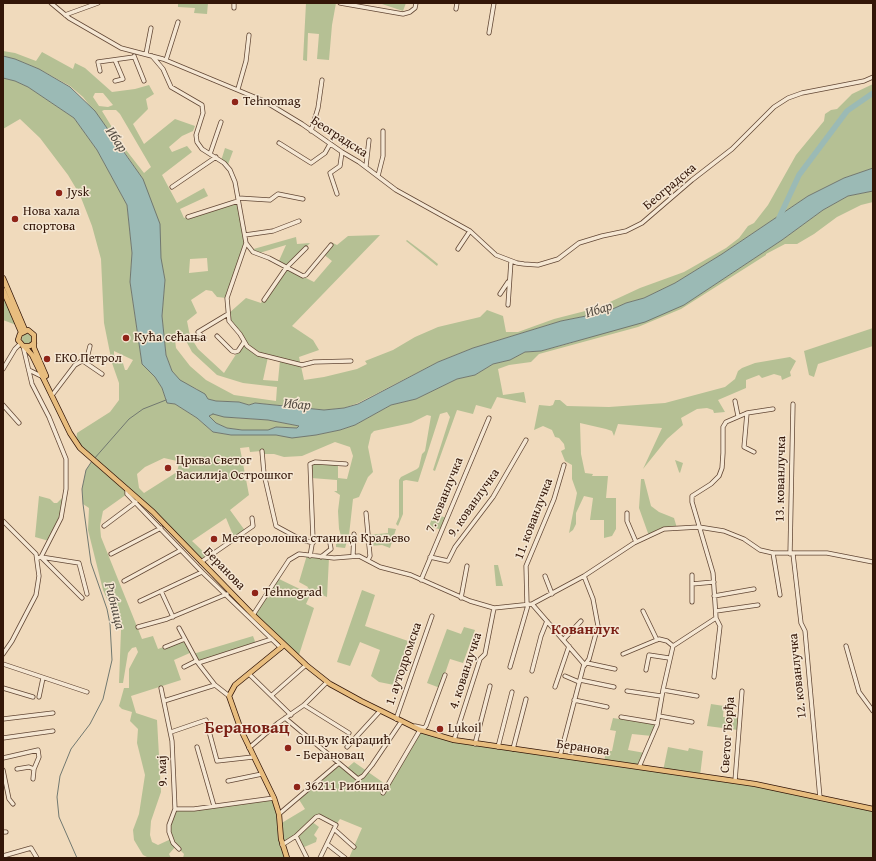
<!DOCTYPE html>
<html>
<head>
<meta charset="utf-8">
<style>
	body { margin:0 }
	#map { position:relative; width:876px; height:861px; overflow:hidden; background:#f0dabc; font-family:"Gentium Book Plus",serif }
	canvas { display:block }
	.frame { position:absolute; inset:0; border:4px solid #331608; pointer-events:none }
</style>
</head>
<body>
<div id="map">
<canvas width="876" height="861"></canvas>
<div class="frame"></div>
</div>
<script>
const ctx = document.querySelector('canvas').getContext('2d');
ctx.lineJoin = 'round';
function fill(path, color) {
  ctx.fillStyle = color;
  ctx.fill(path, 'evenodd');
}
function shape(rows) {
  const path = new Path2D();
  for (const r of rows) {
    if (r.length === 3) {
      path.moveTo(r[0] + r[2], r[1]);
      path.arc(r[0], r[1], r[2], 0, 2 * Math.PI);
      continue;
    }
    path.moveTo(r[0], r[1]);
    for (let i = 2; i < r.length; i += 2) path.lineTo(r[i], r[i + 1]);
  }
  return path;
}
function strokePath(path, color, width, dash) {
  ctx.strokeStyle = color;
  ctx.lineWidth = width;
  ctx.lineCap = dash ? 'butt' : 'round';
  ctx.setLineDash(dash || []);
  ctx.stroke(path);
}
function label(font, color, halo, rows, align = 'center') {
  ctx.font = font + ' "Gentium Book Plus",serif';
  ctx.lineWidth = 3;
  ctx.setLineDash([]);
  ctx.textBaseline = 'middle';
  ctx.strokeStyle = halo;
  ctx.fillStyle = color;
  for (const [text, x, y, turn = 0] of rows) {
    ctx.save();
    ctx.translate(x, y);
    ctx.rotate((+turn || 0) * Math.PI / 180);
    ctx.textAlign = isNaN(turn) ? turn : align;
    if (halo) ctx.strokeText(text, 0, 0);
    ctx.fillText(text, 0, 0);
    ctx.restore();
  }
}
const green = shape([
	[178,3,208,3,207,14,194,13,195,8,178,7],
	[306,3,336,3,332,25,329,60,317,59,319,34,308,33,307,61,303,60],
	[379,3,406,3,403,11],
	[3,51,15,53,36,61,42,52,73,69,75,63,85,68,112,92,135,89,149,85,154,94,146,99,148,109,133,124,144,144,175,119,195,126,193,131,182,136,169,147,172,152,187,146,192,152,162,175,177,203,204,188,208,196,180,209,184,218,238,201,246,243,227,298,217,297,212,291,206,290,191,300,197,313,187,321,190,336,198,349,224,373,244,342,229,321,228,314,246,298,261,303,286,268,278,263,286,245,256,254,250,250,296,237,297,244,310,243,286,268,314,282,332,261,323,254,333,243,337,245,348,236,380,235,292,326,313,340,319,350,299,357,304,380,324,377,357,369,367,364,365,361,393,350,415,337,438,327,480,317,487,310,503,316,506,332,518,332,554,319,597,308,640,288,684,272,726,248,739,238,748,226,754,223,768,205,796,155,824,121,825,114,831,110,837,109,852,94,873,84,873,168,844,178,808,196,722,254,675,283,644,298,626,303,606,312,561,321,473,348,438,362,358,403,344,408,324,410,255,403,249,405,239,402,216,401,208,399,197,389,180,381,172,371,166,355,162,316,165,280,143,179,115,138,83,97,70,86,39,69,15,59,3,56],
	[95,93,103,93,113,105,108,107,99,106,93,97],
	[104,110,116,110,120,114,151,167,144,173,126,150,102,111],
	[207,258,208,271,189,273,190,259],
	[183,335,192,352,217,375,243,383,277,387,276,401,234,395,206,380,190,366,176,348,175,340],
	[268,357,280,360,278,381,263,380],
	[3,78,15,81,28,87,74,118,97,150,127,205,132,253,130,282,142,364,155,377,162,388,167,403,175,404,197,418,213,432,231,435,276,435,292,437,316,435,340,430,355,425,391,405,416,399,457,379,475,375,493,364,510,360,525,352,541,351,571,343,684,305,782,240,823,210,848,196,873,191,873,202,861,205,837,217,814,234,797,244,785,244,766,254,766,255,681,309,638,327,539,354,531,362,509,365,498,369,503,395,524,392,526,403,497,397,491,409,476,405,473,414,457,410,435,471,433,470,450,417,447,412,440,414,418,482,406,480,403,481,403,514,398,526,396,524,399,517,399,480,401,477,417,469,419,467,422,454,425,451,431,416,427,415,411,423,374,431,371,434,368,447,373,472,368,477,359,497,353,499,349,535,345,548,336,547,336,544,342,539,339,529,338,511,340,495,334,491,337,491,337,480,311,478,310,464,338,463,338,478,347,479,353,456,350,447,335,442,302,456,284,457,274,454,262,454,261,451,250,452,249,447,240,448,249,495,230,510,246,532,235,540,226,518,192,541,209,557,201,562,153,512,123,488,127,494,103,511,100,526,101,537,142,639,153,636,158,649,185,639,192,652,174,660,181,680,131,696,136,713,157,720,161,792,151,821,150,835,152,842,158,845,171,839,169,832,175,809,180,810,274,798,280,824,305,809,298,798,339,763,346,769,354,762,388,786,420,730,441,737,604,762,606,751,612,751,616,731,610,730,613,718,619,719,621,717,657,723,652,736,632,734,628,750,645,753,640,767,663,771,668,747,688,751,689,748,703,751,700,776,873,809,873,858,349,858,362,828,340,819,336,825,319,816,311,821,319,827,314,835,317,838,316,842,302,848,296,836,282,845,287,858,183,858,184,854,176,846,169,854,171,858,149,858,143,855,134,840,133,830,139,814,145,775,137,743,138,729,130,721,132,712,122,709,119,706,124,688,129,688,129,669,138,652,136,647,132,648,128,653,123,683,119,683,121,630,103,590,88,530,89,508,83,504,82,489,86,470,94,459,76,443,77,433,110,412,119,400,119,383,112,363,104,323,101,259,92,226,80,195,68,175,40,138,20,119,3,129],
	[114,351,133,360,127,370,125,370,122,360,114,355],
	[164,458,177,461,179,464,177,472,144,493,139,488,137,474,145,467],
	[225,148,233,151,227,167,221,161],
	[407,240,427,255,438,264,437,266,406,241],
	[3,290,19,326,3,320],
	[873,328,873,346,818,364,814,377,809,375,804,351],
	[27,339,5],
	[790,357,796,361,790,372,791,376,782,380,781,376,774,374,762,378,759,375,746,380,746,388,718,400,725,412,714,413,713,410,707,408,697,409,681,418,683,425,667,439,643,469,662,428,618,424,614,436,612,431,606,429,580,423,581,454,585,473,593,474,592,476,608,476,606,498,616,498,616,529,612,536,604,538,604,520,590,520,593,498,584,496,576,513,576,524,573,530,569,533,577,493,572,479,572,465,565,461,561,451,565,449,564,444,559,438,555,437,552,430,543,426,534,430,539,405,550,406,553,405,555,400,560,400,567,406,609,407,665,403,725,387,735,379,738,371,742,368,755,363],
	[213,413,237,418,268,420,299,426,297,428,276,427,268,430,242,430,227,428,216,423,209,416],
	[675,460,683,463,680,473,679,472],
	[641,479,644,479,651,506,659,512,674,518,677,528,664,529,649,536,639,508],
	[39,496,50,499,54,503,57,503,63,497,59,520,49,541,35,537],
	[434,514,447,518,442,530,429,526],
	[388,528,396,529,390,548,382,545,369,546,368,535,388,533],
	[307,555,329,558,327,597,312,591,306,604,314,608,298,658,253,615,277,578,306,592,308,587,299,582],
	[494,565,498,565,503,586,496,586],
	[362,590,375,595,365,626,408,641,394,685,379,682,371,676,380,650,360,642,350,666,337,662],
	[464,627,475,630,463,663,450,659,440,688,427,683,447,629,461,634],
	[253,636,256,644,198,663,193,654],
	[711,704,724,706,723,717,739,718,738,730,707,726]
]);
const water = shape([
	[3,56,15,59,39,69,70,87,95,111,143,179,160,224,161,258,165,280,162,316,166,355,172,371,180,380,205,394,208,399,216,401,239,402,249,405,255,403,324,410,344,408,358,404,438,362,473,348,561,321,606,312,626,303,644,298,675,283,722,254,808,196,844,178,873,168,873,191,848,196,823,210,782,240,684,305,645,322,541,351,525,352,510,360,493,364,475,375,457,379,416,399,391,405,355,425,340,430,316,435,292,438,276,435,231,435,213,432,197,418,175,404,167,403,162,388,155,377,142,364,130,282,132,253,127,205,97,150,74,118,28,87,15,81,3,78,3,56],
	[213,414,224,417,268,420,299,426,297,428,276,427,268,430,242,430,227,428,216,423,209,416,213,414]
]);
const stream = shape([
	[94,459,129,419,143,409,166,400],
	[77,858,59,817,57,797,60,776,71,749,90,724,103,699,112,660,110,624,107,609,91,563,83,504,82,489,86,470,92,461]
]);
const river = shape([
	[779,218,799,175,847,111,873,93]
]);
const minor = shape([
	[51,3,69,18,121,48,163,59,264,101,302,124,342,152,359,162,396,190,470,231,496,255,517,263,524,264,538,265,558,259,579,243,602,236,626,231,642,223,692,180,732,149,774,107,788,98,802,93,864,81,873,77],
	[340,3,403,14,410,12,415,8,416,3],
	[234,8,234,3],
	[456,9,457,3],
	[65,15,98,3],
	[489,33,494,3],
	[146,54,151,28],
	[134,56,144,81],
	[152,56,163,69,171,87,202,105,203,113,196,135,197,142,202,149,224,163,230,170,235,182,246,243,227,298,229,321,240,334,247,346,258,354,302,365,314,362,351,361],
	[166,60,178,22],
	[100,71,98,62,134,57],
	[115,81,123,79,115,60],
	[238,89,246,61,249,35],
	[311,131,318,108,322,80],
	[279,143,311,163,325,153,330,144],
	[210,154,221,122],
	[366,166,369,140],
	[378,176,383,156,383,131],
	[172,187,216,157],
	[337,194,330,173,340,166,342,152],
	[238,198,270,200,278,194,303,199],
	[188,217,238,201],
	[245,235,273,231,299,221],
	[246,243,253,252,269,258,303,276,306,275,331,245],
	[458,249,470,231],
	[500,294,508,282],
	[264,300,286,268,306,248],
	[508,305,511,261],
	[217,336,232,351,235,352,238,351,244,342],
	[204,338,198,332,228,314],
	[23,346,32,384,49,417,66,459,66,489,61,518,41,557,38,558],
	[83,361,102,374],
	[3,369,15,349,20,344],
	[29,370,43,377],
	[53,394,75,365,87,358,90,346],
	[735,401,738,416],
	[3,405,19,423],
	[747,413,744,447,754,452],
	[262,451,264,474,276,526,300,539,313,543],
	[127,489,127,494,202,572,281,648],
	[366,513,370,556,368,560],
	[627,513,627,521,636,542],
	[3,521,36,554,39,576,36,595,12,641,3,654],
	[104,526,136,502],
	[773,553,780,595],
	[111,554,161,528],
	[790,554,793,404],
	[793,554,801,623,805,631,820,798],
	[353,555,354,534],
	[310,556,313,539,310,464,315,462,346,464],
	[41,557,79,563,87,594],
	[321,557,331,549,330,543],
	[430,557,448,561,455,547,493,497,526,440],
	[42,558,82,598],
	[201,562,253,526,252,518],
	[692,575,692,602],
	[545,576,552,594],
	[421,580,489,418],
	[124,581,181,550],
	[692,584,714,582],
	[161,591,173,617],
	[714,596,754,589],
	[461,598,467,566],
	[140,601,202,572],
	[532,604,584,664,560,756],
	[527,605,526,566,554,499,564,465],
	[643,611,657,640],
	[716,611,758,605],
	[253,615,289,560,299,554,334,558,359,556,380,567,411,575,470,601,494,608,532,604,584,576,634,543,664,529,699,527,724,531,744,539,760,550,773,553,827,553,873,562],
	[138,627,167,619,227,594],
	[179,628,198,663,215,685,229,696],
	[563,640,581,621],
	[846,646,859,692,873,711],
	[165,647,185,639],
	[623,654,659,639,667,641,673,646],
	[198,663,272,639],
	[587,663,615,669],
	[3,664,87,692],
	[584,666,589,659,598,626,593,599,584,576],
	[184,667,196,661],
	[510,667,528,605],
	[646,670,649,655,669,658],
	[532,671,541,636,547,621],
	[249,674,291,715],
	[565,676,579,682],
	[714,677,720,626,716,618],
	[580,680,614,687],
	[555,687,569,646],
	[3,688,33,697],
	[161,688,172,741,175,809,169,825,169,832,173,843,179,849],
	[663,690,697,696],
	[627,691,661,696],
	[272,695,306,665],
	[39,697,43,678],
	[574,700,607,707],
	[164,701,215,685],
	[304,705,349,733],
	[659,716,692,722],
	[621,717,657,723],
	[285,718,358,779,363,776,372,765,401,722],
	[3,719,53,713],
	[396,719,432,616],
	[415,726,424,728,426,726,445,675],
	[171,732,206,720,217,761,253,757],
	[3,738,53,731],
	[454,740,480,659,485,654,494,608],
	[475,744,490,686],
	[197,747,214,806],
	[347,747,380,711],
	[498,747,512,692],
	[249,748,278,723,304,705,327,682],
	[513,749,526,699],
	[3,758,38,750,39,757,34,769,33,779],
	[639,767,657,725,663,690,673,646,716,618,713,573,692,502,692,496,711,484,719,476,722,468,723,453,723,427,726,422,747,413,773,409],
	[17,769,29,767,34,769],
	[3,770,9,799,13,804],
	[228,781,262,774],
	[735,781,742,691],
	[383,793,420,730],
	[175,809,194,809,274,798],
	[279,814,339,763],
	[334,829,354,847],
	[3,832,6,832],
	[296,836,307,858],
	[327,844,345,858],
	[282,845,296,836,316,817,319,816,336,825,320,858],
	[3,856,31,848,37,858]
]);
const major = shape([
	[3,278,25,330],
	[3,290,21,332],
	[34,343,30,346,23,346,18,340,20,334,28,330,34,335,34,348,46,376],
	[25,347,32,355,70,433,80,448,153,512,253,615,306,665,330,684,361,701,420,730,454,740,755,784,873,809],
	[284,645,235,685,229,696,241,730,274,798,279,814,281,839,287,858]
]);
const markers = [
	[235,102,4,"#8f2418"],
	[59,193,4,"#8f2418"],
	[15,219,4,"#8f2418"],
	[126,338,4,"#8f2418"],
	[47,359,4,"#8f2418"],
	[168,468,4,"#8f2418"],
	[214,539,4,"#8f2418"],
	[255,593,4,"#8f2418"],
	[440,729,4,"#8f2418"],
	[288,748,4,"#8f2418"],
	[297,787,4,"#8f2418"]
];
const poiNames = [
	["Tehnomag",243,102],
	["Jysk",67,193],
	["Нова хала",23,212],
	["спортова",23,227],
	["Кућа сећања",134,338],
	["ЕКО Петрол",55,359],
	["Црква Светог",176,461],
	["Василија Острошког",176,476],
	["Метеоролошка станица Краљево",222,539],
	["Tehnograd",263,593],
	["Lukoil",448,729],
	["ОШ Вук Караџић",296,741],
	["- Берановац",296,756],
	["36211 Рибница",305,787]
];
const streetNames = [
	["Београдска",339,137,33],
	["Београдска",670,187,-40],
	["13. кованлучка",781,479,-89],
	["7. кованлучка",445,495,-68],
	["9. кованлучка",474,503,-55],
	["11. кованлучка",534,519,-69],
	["Беранова",224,569,46],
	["1. аутодромска",404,664,-71],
	["4. кованлучка",466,671,-72],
	["12. кованлучка",798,676,-96],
	["Светог Ђорђа",728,735,-86],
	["Беранова",583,748,8],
	["9. мај",163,771,-92]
];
const waterNames = [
	["Ибар",116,140,56],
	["Ибар",599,310,-17],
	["Ибар",297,405,5],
	["Рибница",114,606,76]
];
const quarterNames = [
	["Кованлук",585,630]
];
const districtNames = [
	["Берановац",247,729]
];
fill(green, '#b5c094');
fill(water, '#9bbab5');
strokePath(water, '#717870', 1);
strokePath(stream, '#717870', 1);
strokePath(river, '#9bbab5', 5.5);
strokePath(minor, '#624735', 5);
strokePath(major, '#331608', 6);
strokePath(minor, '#f5e7d3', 3.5);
strokePath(major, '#e8bd7e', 4.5);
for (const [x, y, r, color] of markers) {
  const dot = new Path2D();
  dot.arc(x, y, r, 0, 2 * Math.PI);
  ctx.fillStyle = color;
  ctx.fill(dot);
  strokePath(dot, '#f5e7d3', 1.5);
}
label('13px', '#331608', '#f5e7d3', poiNames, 'left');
label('13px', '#331608', '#f5e7d3', streetNames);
label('italic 14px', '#574f45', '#f5e7d3', waterNames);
label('bold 15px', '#7a1f14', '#f5e7d3', quarterNames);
label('bold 17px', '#7a1f14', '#f5e7d3', districtNames);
</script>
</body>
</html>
